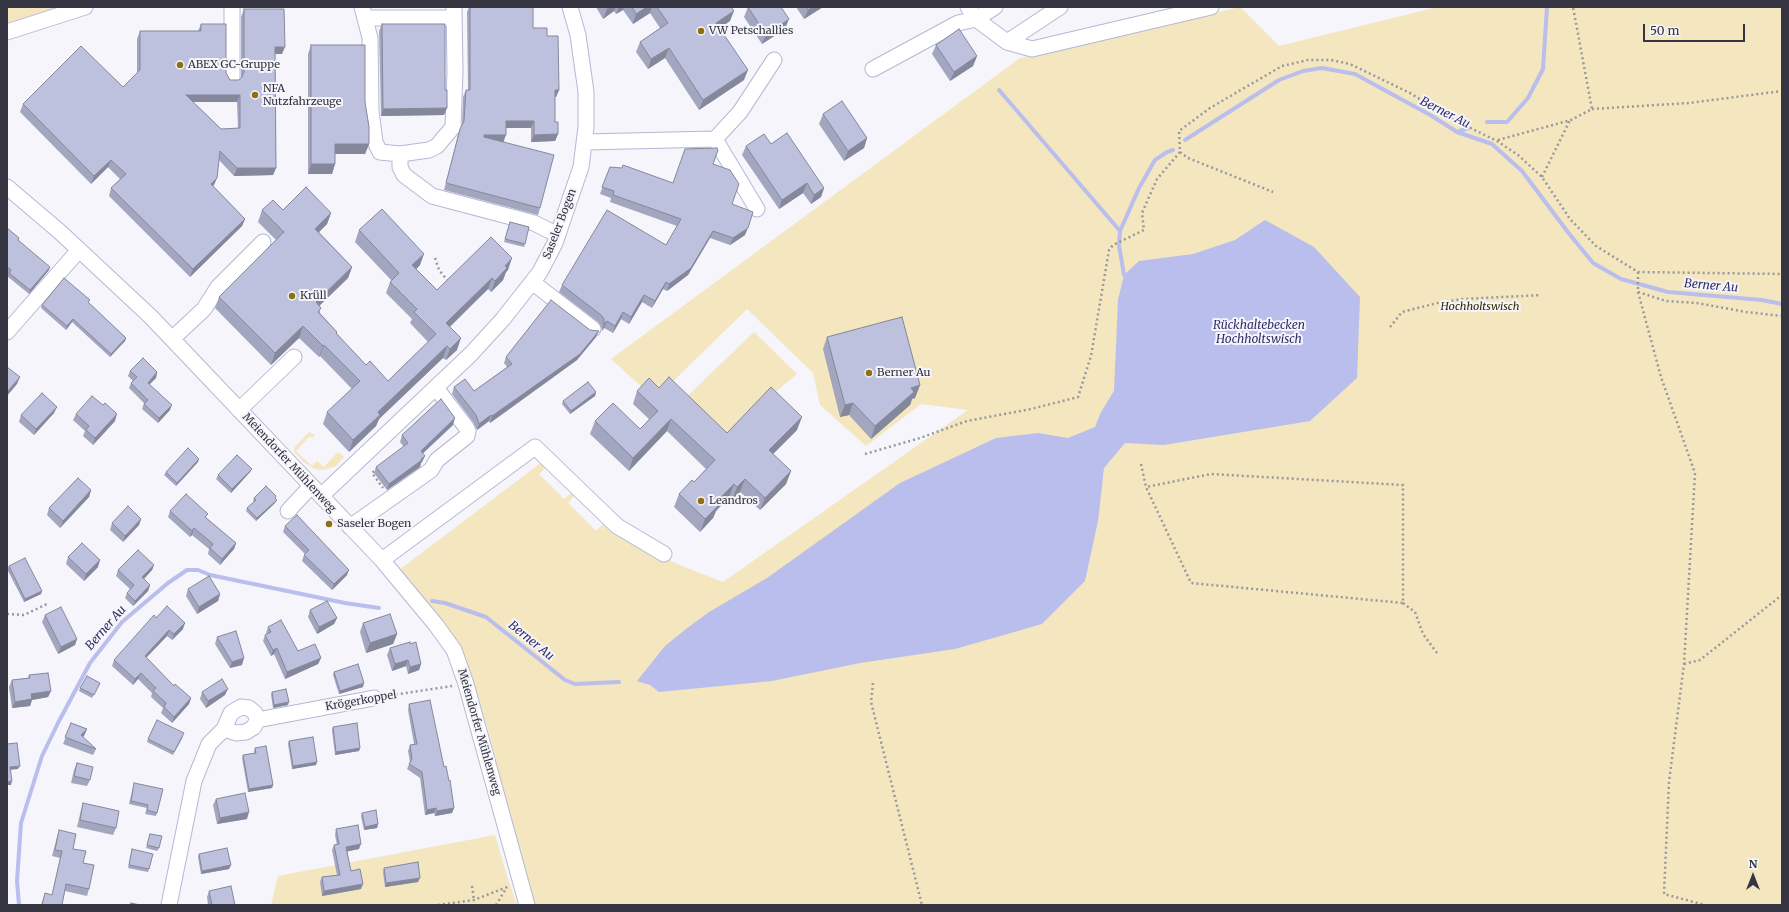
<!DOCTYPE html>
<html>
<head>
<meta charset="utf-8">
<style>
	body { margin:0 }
	#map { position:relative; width:1789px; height:912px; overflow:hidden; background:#f5f5fb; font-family:Merriweather,serif }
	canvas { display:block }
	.frame { position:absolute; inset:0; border:8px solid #343540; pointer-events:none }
	.north { position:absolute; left:1733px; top:856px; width:40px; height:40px; -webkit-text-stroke:3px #f5f5fb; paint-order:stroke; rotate:0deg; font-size:11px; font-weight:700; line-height:16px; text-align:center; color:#343540 }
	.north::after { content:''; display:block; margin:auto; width:14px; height:18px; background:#343540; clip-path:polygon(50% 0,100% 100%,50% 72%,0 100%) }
	.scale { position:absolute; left:1643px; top:24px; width:102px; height:18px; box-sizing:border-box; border:2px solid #343540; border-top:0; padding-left:5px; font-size:12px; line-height:14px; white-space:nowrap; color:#343540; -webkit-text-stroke:3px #f5f5fb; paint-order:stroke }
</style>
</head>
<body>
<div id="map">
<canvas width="1789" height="912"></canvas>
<div class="frame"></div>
<div class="north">N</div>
<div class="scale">50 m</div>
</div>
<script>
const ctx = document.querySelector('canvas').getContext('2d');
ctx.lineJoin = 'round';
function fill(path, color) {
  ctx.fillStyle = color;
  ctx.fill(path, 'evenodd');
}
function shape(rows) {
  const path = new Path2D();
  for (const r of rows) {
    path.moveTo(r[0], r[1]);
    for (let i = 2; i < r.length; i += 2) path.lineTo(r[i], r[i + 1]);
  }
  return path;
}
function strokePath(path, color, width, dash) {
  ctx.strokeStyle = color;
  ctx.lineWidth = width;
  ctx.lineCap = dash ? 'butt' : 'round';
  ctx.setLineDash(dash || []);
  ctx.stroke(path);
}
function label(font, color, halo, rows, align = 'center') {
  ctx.font = font + ' Merriweather,serif';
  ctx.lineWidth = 4;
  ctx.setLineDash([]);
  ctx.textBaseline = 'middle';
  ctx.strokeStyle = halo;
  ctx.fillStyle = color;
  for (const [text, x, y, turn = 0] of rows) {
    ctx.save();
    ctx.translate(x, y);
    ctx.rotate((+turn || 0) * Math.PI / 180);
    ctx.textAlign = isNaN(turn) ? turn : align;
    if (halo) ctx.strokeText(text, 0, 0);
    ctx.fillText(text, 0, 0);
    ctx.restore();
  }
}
const green = shape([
	[7,7,58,7,7,23],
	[1240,7,1279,46,1438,7,1782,7,1782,905,534,905,487,727,464,654,445,623,399,570,542,462,546,467,539,474,564,499,571,493,574,496,568,503,596,531,603,524,677,564,723,582,968,410,921,404,866,446,820,405,813,373,747,309,655,399,611,359,1020,58],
	[754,332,797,374,766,400,722,446,679,404],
	[309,432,315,435,312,438,310,436,296,451,312,466,317,461,324,467,338,452,344,457,336,466,324,470,315,469,305,463,295,453,294,448],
	[495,835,508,879,517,905,271,905,278,876]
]);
const water = shape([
	[1265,220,1314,247,1360,297,1357,378,1310,421,1164,445,1125,443,1104,468,1098,521,1085,581,1042,624,955,649,860,663,772,681,659,692,650,685,637,681,665,646,686,629,709,612,767,578,900,483,996,438,1038,433,1068,438,1095,427,1101,412,1114,391,1118,300,1124,275,1139,261,1193,254,1235,240]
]);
const stream = shape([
	[999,90,1120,231],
	[1487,122,1507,122,1528,98,1543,69,1547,7],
	[1457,132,1468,128],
	[1185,140,1279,80,1303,71,1322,68,1355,74,1432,116,1457,132,1492,144,1522,171,1567,231,1593,263,1621,279,1668,292,1762,300,1782,304],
	[1124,275,1119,245,1120,231,1139,188,1155,160,1167,152,1173,150],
	[432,601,445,603,486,617,565,680,575,684,619,682],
	[19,905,17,881,21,823,42,756,58,723,90,663,122,622,168,583,187,570,198,570,210,575,345,603,379,608]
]);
const path = shape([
	[1592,109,1689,103,1782,91],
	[1498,140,1571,120,1592,109,1573,7],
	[1180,152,1188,158,1273,192],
	[1542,177,1570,120],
	[435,258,439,270,448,281],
	[1638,272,1638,292,1661,377,1695,473,1684,664,1669,782,1664,894,1705,905],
	[1638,292,1666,301,1697,303,1746,312,1782,316],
	[1390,327,1402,312,1441,302,1464,299,1541,295],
	[865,454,920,438,967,421,1031,409,1078,397,1091,356,1109,250,1113,245,1144,230,1142,213,1157,179,1180,152,1179,131,1210,108,1282,66,1308,60,1331,60,1350,64,1410,93,1450,118,1497,141,1518,155,1542,177,1570,219,1596,246,1638,272,1782,274],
	[1141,464,1146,487,1191,583,1403,603,1403,485,1211,474,1146,487],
	[378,468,372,473,383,488],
	[1403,603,1415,612,1423,634,1437,653],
	[7,614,24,615,49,603],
	[1684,664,1700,660,1782,595],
	[873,683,871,702,922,905],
	[386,696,452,686],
	[472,886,474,900],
	[438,905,474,900,507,887],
	[496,905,507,887]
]);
const minor = shape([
	[232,7,232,80],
	[362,7,370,38,371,111,375,142,380,152,400,154,429,150,437,146,453,127,455,72,454,7],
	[968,7,976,19,1007,42,1032,49,1211,7],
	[365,18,454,18],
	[7,32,85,7],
	[1007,42,1060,7],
	[873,69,958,23,976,19,995,7],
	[715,139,757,209],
	[584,142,715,139,740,112,774,60],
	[400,154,400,167,404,175,432,196,534,223,558,235],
	[7,187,60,232,150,316,172,339,382,560,436,625,454,650,466,684,527,905],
	[532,282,593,329],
	[7,332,79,250],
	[172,339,204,309,218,287,263,242],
	[239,410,294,357],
	[321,496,471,354,503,319,540,272,555,243,581,167,586,127,586,92,578,35,570,7],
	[288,511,311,486],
	[350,527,431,470,437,460,467,436,468,431,466,427,436,388],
	[382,560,535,447,617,526,664,554],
	[257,720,374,698],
	[169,905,194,781,209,744,224,729,231,713,241,707,249,708,255,713,257,720,254,727,246,732,236,733,224,729]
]);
const wall = shape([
	[469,7,533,7,533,28,547,36,559,90,556,97,555,97,555,122,558,134,555,141,531,142,531,128,506,128,504,142,540,208,538,215,444,190,458,136,462,125,463,97,466,90,468,90,467,12],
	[596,7,731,7,730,21,720,28,744,80,699,110,665,58,648,69,636,52,640,42,660,28,650,13,633,24,623,10,616,14,614,11,603,19],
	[748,7,785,29,762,44,744,17],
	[796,7,823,7,804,19],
	[244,9,282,54,275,54,276,168,273,175,234,176,219,160,217,178,213,186,245,219,242,226,190,277,109,196,111,188,120,179,108,167,91,184,20,112,23,104,123,87,137,73,137,39,140,31,198,31,201,24,230,80,239,80,241,78,241,17],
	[193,102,237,102,238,129,221,129],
	[382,24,444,115,381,116,379,31],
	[311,45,365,102,369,144,365,154,335,154,335,164,332,174,308,174,308,54],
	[936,45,977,56,973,66,950,81,932,54],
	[823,114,867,138,864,148,844,161,819,124],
	[771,144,824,188,821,197,811,204,803,193,779,209,742,155,746,146],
	[713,164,732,204,745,235,730,245,710,238,688,275,667,291,663,289,652,308,642,302,629,324,621,319,613,333,604,328,602,331,601,326,598,322,559,292,562,285,666,245,677,226,610,202,611,198,600,194,610,167,673,183],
	[262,210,283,210,331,213,327,224,319,232,352,267,348,278,319,306,320,313,337,332,336,334,366,365,388,381,428,342,410,323,412,319,386,293,390,282,392,281,355,242,359,230,420,265,416,269,437,290,508,270,506,272,503,280,491,292,488,289,450,327,457,350,446,360,443,358,379,419,376,426,349,452,323,424,327,412,352,389,320,356,319,357,299,338,271,365,215,308,219,297,276,240,258,222],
	[510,222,525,244,524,247,504,242],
	[7,228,19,238,18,240,49,270,29,294,7,276,8,273,7,271],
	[89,303,126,338,125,341,110,357,72,322,66,330,41,308,42,305],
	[596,337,577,360,490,423,489,421,477,430,473,422,452,394,454,387,474,391,507,367,504,363,506,357],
	[827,337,920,385,915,398,912,399,910,405,871,439,849,415,840,417,823,349],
	[130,371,157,372,156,378,149,384,170,410,158,423,142,409,144,403,129,388,131,383,133,381,128,376],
	[659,388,727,433,797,430,773,454,791,471,786,484,760,510,740,492,732,500,729,497,716,511,713,518,700,532,674,507,679,494,694,482,706,469,667,431,629,471,590,434,595,421,640,429,649,419,633,404,637,391],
	[596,392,595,396,570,414,562,404,563,401],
	[54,413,34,435,19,422,21,415],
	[76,414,115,421,93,445,83,436,85,431,73,420],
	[453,425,423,453,422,462,421,463,420,467,387,490,374,473,376,467,404,447,400,442,402,435],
	[198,462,176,486,164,475,166,472],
	[252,469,250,472,231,493,216,479,218,475],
	[91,490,89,497,60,528,47,515,49,508],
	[254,498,275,498,275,503,256,521,246,511,247,508,254,502,253,501],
	[170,511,206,518,236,543,234,549,220,565,208,554,209,549,192,535,190,537,168,517],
	[141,519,139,525,123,542,110,530,112,523],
	[285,526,347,575,332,590,302,561,304,555,305,554,283,532],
	[68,557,98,567,84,581,66,564],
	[154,565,152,570,144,579,150,585,148,591,133,606,125,598,127,593,130,589,116,576,118,570],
	[9,566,41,594,24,602,7,569],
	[188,589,220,594,218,601,197,614,186,596],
	[310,610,337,618,334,624,317,634,308,617],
	[45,615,77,639,75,645,58,654,42,622],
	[156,618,183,629,172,640,167,636,146,658,174,686,191,698,189,704,172,723,161,713,163,708,151,697,152,693,138,679,133,685,112,666,114,660],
	[363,623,397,634,393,644,366,653,360,632],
	[268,627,298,651,321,658,318,664,285,679,274,654,271,656,263,641,265,635,267,634,266,633],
	[217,637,242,665,230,668,215,644],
	[410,644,421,664,419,670,408,674,406,666,392,671,387,655,390,648],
	[334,672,363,687,339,694,333,675],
	[29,675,51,691,48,697,32,700,30,706,12,708,9,687,12,680,28,678],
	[100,683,92,698,79,691,80,688],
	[202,692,225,695,206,708,200,699],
	[272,692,288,705,273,708,271,695],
	[409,704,444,767,454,808,452,813,435,816,434,813,425,815,420,778,407,769,410,762,408,751,410,745,414,744,408,710],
	[71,723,87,729,83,737,96,749,93,755,63,744],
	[333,727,360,748,359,751,335,755,332,730],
	[183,737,173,755,147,742,148,739],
	[289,741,317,762,316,765,292,769,288,744],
	[255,748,273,785,272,788,248,792,242,758,243,755,254,753,254,751],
	[77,763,90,780,87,786,71,783,74,770],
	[134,783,157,813,156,816,145,814,147,808,129,804],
	[216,799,247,819,217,824,213,805],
	[83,803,116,828,113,835,77,827,81,810],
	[362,813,378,824,377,828,364,830,361,816],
	[336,829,359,849,347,851,351,871,361,889,322,896,320,882,322,877,337,875,332,850,334,845,337,845,335,835],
	[59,830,73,849,83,863,89,889,87,896,65,891,62,905,41,905,45,893,52,895,60,858,52,856,57,837],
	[150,834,159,848,157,851,146,848],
	[132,849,149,869,148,872,128,868],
	[199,854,231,865,229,869,201,874,198,857],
	[384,868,418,882,385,887,383,872],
	[209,891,235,905,208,905,207,897]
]);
const shadedWall = shape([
	[609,7,616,7,614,11,603,19,607,9],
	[619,7,624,7,623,10,616,14],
	[647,7,652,7,650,13,633,24,636,14],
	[812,7,823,7,804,19,808,10],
	[734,11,730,21,713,33,716,23],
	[789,19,785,29,762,44,766,35],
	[275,47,285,47,282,54,272,54],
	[669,48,665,58,648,69,651,59],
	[977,56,973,66,950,81,954,72],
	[748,70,744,80,699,110,703,100],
	[555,90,559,90,556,97,553,97],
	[186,95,240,95,237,102,183,102],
	[447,108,444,115,381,116,383,109],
	[506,121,534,121,531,128,503,128],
	[558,134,555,141,531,142,534,135],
	[484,135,506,135,503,142,482,142],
	[867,138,864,148,844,161,848,151],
	[335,144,369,144,365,154,332,154],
	[111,160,108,167,91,184,94,176],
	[311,164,335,164,332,174,308,174],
	[237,168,276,168,273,175,234,176],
	[217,178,214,185,208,191,211,184],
	[807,183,803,193,779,209,782,200],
	[824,188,821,197,811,204,814,195],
	[331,213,327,224,311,240,315,229],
	[245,219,242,226,190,277,193,269],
	[748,228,745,235,730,245,733,238],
	[713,231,710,238,688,275,667,291,669,284],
	[424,254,420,265,408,277,412,265],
	[512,258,508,270,506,272,503,280,491,292,495,281,505,266],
	[50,267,49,270,29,294,30,290],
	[352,267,348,278,311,314,316,302],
	[492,278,488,289,442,334,446,323],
	[666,282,663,289,652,308,655,301],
	[644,295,642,302,629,324,631,317],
	[623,312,621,319,613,333,615,326],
	[73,319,72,322,66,330,67,326],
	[607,321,604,328,602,331,604,324],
	[303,326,299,338,271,365,275,353],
	[599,331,596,337,577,360,490,423,492,416],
	[126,338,125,341,110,357,111,354],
	[461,338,457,350,446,360,450,349],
	[324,345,320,356,319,357,323,346],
	[447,346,443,358,379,419,376,426,349,452,353,440,378,412],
	[157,372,156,378,146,388,148,383],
	[20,377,17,384,7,396,7,392],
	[920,385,915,398,912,399,910,405,871,439,875,426,911,388],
	[596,392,595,396,570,414,571,411],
	[853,403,849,415,840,417,845,405],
	[172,405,170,410,158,423,159,418],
	[57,407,54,413,34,435,36,429],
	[117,414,115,421,93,445,95,438],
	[491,415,489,421,477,430,479,424],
	[802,417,797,430,764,463,769,450],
	[455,418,453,425,419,457,421,451],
	[671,419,667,431,629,471,633,458],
	[425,456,422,462,421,463,420,467,387,490,389,484],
	[199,459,198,462,176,486,177,483],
	[252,469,250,472,231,493,232,489],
	[791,471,786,484,760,510,765,498],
	[745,479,740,492,732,500,737,487],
	[734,484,729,497,716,511,713,518,700,532,705,519,715,503],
	[91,490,89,497,60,528,63,521],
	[277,500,275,503,256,521,257,518],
	[141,519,139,525,123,542,125,536],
	[194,528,192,535,190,537,192,531],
	[236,543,234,549,220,565,222,559],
	[100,560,98,567,84,581,86,574],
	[154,565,152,570,140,583,142,577],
	[349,570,347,575,332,590,334,584],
	[150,585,148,591,133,606,135,601],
	[42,591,41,594,24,602,25,599],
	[220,594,218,601,197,614,199,607],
	[337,618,334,624,317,634,319,627],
	[185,623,183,629,172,640,174,634],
	[169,630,167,636,142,662,145,656],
	[397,634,393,644,366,653,370,643],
	[77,639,75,645,58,654,61,647],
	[277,648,274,654,271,656,273,650],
	[244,658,242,665,230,668,232,662],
	[321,658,318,664,285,679,287,672],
	[408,660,406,666,392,671,395,664],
	[421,664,419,670,408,674,410,667],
	[141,673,138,679,133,685,135,679],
	[364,683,363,687,339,694,340,691],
	[228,689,225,695,206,708,208,701],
	[51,691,48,697,32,700,30,706,12,708,15,702,31,694],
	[191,698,189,704,172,723,174,717],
	[289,702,288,705,273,708,274,705],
	[87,729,84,736,79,741,81,735],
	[360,748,359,751,335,755,336,752],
	[317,762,316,765,292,769,293,766],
	[20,766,18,769,9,770,10,767],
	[12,781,11,785,7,785,7,782],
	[273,785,272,788,248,792,249,789],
	[436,808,434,813,425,815,427,810],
	[454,808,452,813,435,816,437,811],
	[249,812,247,819,217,824,220,818],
	[378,824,377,828,364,830,365,827],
	[361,844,359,849,345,852,346,847],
	[231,865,229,869,201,874,202,871],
	[420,878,418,882,385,887,386,883],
	[363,884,361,889,322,896,324,891]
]);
const building = shape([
	[470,7,533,7,533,28,547,28,547,36,558,36,559,90,555,90,555,122,558,122,558,134,534,135,534,121,506,121,506,135,484,135,484,137,554,155,540,208,446,183,460,129,464,121,466,90,470,90,470,7],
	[632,7,647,7,636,14,632,7],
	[657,7,731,7,734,11,716,23,748,70,703,100,669,48,651,59,640,42,668,23,657,7],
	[748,7,781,7,789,19,766,35,748,7],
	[806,7,812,7,808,10,806,7],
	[244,9,284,9,285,47,275,47,276,168,237,168,220,151,217,178,211,184,245,219,193,269,111,188,126,174,111,160,94,176,23,104,81,46,123,87,140,70,140,31,201,31,201,24,226,24,226,73,230,80,239,80,242,77,244,72,244,9],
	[186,95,240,95,240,128,221,129,186,95],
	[382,24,445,24,445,90,447,90,447,108,383,109,382,24],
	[959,29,977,56,954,72,936,45,959,29],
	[311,45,365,45,365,102,369,127,369,144,335,144,335,164,311,164,311,45],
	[842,101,867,138,848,151,823,114,842,101],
	[787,133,824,188,814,195,807,183,782,200,746,146,764,134,771,144,787,133],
	[717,148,718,150,713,164,730,170,739,184,732,204,753,212,748,228,733,238,713,231,691,268,669,284,666,282,655,301,644,295,631,317,623,312,615,326,607,321,604,324,604,319,601,315,562,285,607,210,666,245,681,219,613,195,614,191,602,187,610,167,622,168,623,165,673,183,685,149,717,148],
	[306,187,331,213,315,229,352,267,316,302,321,308,318,312,337,332,336,333,366,365,370,361,388,381,436,334,414,312,417,309,390,282,399,273,359,230,382,209,424,254,412,265,437,290,491,237,512,258,505,266,507,268,495,281,492,278,446,323,461,338,450,349,447,346,378,412,380,415,353,440,327,412,360,381,324,345,323,346,303,326,275,353,219,297,284,232,262,210,273,200,283,210,306,187],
	[510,222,529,227,525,244,505,239,510,222],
	[7,228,19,238,18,240,50,267,30,290,9,273,11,270,7,267,7,228],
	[64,278,90,300,88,302,126,338,111,354,73,319,67,326,42,305,64,278],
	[551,300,590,330,599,331,580,354,492,416,491,415,479,424,476,415,454,387,465,379,474,391,512,364,506,357,551,300],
	[902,317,920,385,911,388,914,392,875,426,853,403,845,405,827,337,902,317],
	[143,358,157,372,148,383,172,405,159,418,144,404,148,400,131,383,137,377,130,371,143,358],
	[7,367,20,377,7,392,7,367],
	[669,377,727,433,771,387,802,417,769,450,791,471,765,498,745,479,737,487,734,484,715,503,718,506,705,519,679,494,692,480,694,482,715,460,671,419,633,458,595,421,613,403,640,429,658,411,637,391,649,378,659,388,669,377],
	[588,382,596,392,571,411,563,401,588,382],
	[42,393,57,407,36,429,21,415,42,393],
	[92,396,103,405,105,403,117,414,95,438,86,430,89,426,76,414,92,396],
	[441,399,455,418,421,451,425,456,421,459,422,460,389,484,376,467,408,443,402,435,441,399],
	[188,448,199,459,177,483,166,472,188,448],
	[237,455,252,469,232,489,218,475,237,455],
	[78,478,91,490,63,521,49,508,78,478],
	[266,486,276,496,275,498,277,500,257,518,247,508,256,500,254,498,266,486],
	[186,494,208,514,205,517,236,543,222,559,210,548,213,544,194,528,192,531,170,511,186,494],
	[128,506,141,519,125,536,112,523,128,506],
	[297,515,349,570,334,584,304,555,309,550,285,526,297,515],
	[82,543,100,560,86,574,68,557,82,543],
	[138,550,154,565,142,577,150,585,135,601,127,593,134,585,118,570,138,550],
	[25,558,42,591,25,599,9,566,25,558],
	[209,576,220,594,199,607,188,589,209,576],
	[327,601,337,618,319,627,310,610,327,601],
	[167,606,185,623,174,634,169,630,145,656,174,686,175,684,191,698,174,717,164,707,166,703,153,691,156,688,141,673,135,679,114,660,154,615,156,618,167,606],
	[61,607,77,639,61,647,45,615,61,607],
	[390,614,397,634,370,643,363,623,390,614],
	[281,620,298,651,315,644,321,658,287,672,277,648,273,650,265,635,271,632,268,627,281,620],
	[236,631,244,658,232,662,217,637,236,631],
	[410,642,410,644,416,642,421,664,410,667,408,660,395,664,390,648,410,642],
	[358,664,364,683,340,691,334,672,358,664],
	[48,673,51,691,31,694,32,699,15,702,12,680,30,678,29,675,48,673],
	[87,676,100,683,94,695,80,688,87,676],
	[222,679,228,689,208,701,202,692,222,679],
	[286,689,289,702,274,705,272,692,286,689],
	[430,700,444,767,446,766,449,781,450,780,454,808,437,811,436,808,427,810,422,772,409,764,412,759,410,745,417,744,409,704,430,700],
	[157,720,184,733,174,752,148,739,157,720],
	[71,723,87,729,81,735,96,749,65,737,71,723],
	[357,723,360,748,336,752,333,727,357,723],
	[313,737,317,762,293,766,289,741,313,737],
	[17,743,20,766,10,767,12,781,7,782,7,744,17,743],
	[266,746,273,785,249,789,243,755,256,753,255,748,266,746],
	[77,763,93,767,90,780,74,776,77,763],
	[134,783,163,789,157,813,147,810,148,805,131,801,134,783],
	[245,793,249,812,220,818,216,799,245,793],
	[83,803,119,811,116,828,80,820,83,803],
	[376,810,378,824,365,827,362,813,376,810],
	[358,825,361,844,346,847,351,871,360,869,363,884,324,891,322,877,340,875,334,845,339,844,336,829,358,825],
	[59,830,76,834,73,849,86,851,83,863,94,865,89,889,66,884,62,905,42,905,45,893,52,895,62,851,55,850,59,830],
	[150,834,162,836,159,848,147,845,150,834],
	[227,848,231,865,202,871,199,854,227,848],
	[132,849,153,854,149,869,129,865,132,849],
	[418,862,420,878,386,883,384,868,418,862],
	[231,886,235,905,212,905,209,891,231,886],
	[131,903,140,905,130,905,131,903]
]);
const markers = [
	[701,31,4,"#8c7013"],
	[180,65,4,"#8c7013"],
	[255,95,4,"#8c7013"],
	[292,296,4,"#8c7013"],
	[869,373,4,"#8c7013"],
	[701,501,4,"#8c7013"],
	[329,524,4,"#8c7013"]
];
const poiNames = [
	["VW Petschallies",709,31],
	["ABEX GC-Gruppe",188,65],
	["NFA",263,89],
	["Nutzfahrzeuge",263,102],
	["Krüll",300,296],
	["Berner Au",877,373],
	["Leandros",709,501],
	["Saseler Bogen",337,524]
];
const streetNames = [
	["Saseler Bogen",560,224,-69],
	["Meiendorfer Mühlenweg",289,463,47],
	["Krögerkoppel",361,701,-10],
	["Meiendorfer Mühlenweg",479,732,74]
];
const parkNames = [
	["Hochholtswisch",1480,307]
];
const waterNames = [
	["Berner Au",1445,113,27],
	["Berner Au",1711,286,5],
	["Rückhaltebecken",1259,326],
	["Hochholtswisch",1259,340],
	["Berner Au",106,628,-49],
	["Berner Au",531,641,39]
];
fill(green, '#f4e6be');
fill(water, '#b9beed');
strokePath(stream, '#b9beed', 4);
strokePath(minor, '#b5b8d4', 17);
strokePath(path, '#9798a0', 2.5, [2, 3]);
strokePath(minor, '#fff', 15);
fill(wall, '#a3a6bf');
fill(shadedWall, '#85879b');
fill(building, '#bec1de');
strokePath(building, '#85879b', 1);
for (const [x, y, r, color] of markers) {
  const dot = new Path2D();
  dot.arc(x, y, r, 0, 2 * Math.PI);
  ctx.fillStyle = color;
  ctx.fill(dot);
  strokePath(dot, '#f5f5fb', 1.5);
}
label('11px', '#343540', '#f5f5fb', poiNames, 'left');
label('11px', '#343540', '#f5f5fb', streetNames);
label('italic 11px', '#352900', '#f5f5fb', parkNames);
label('italic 12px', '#302f68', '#f5f5fb', waterNames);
</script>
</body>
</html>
